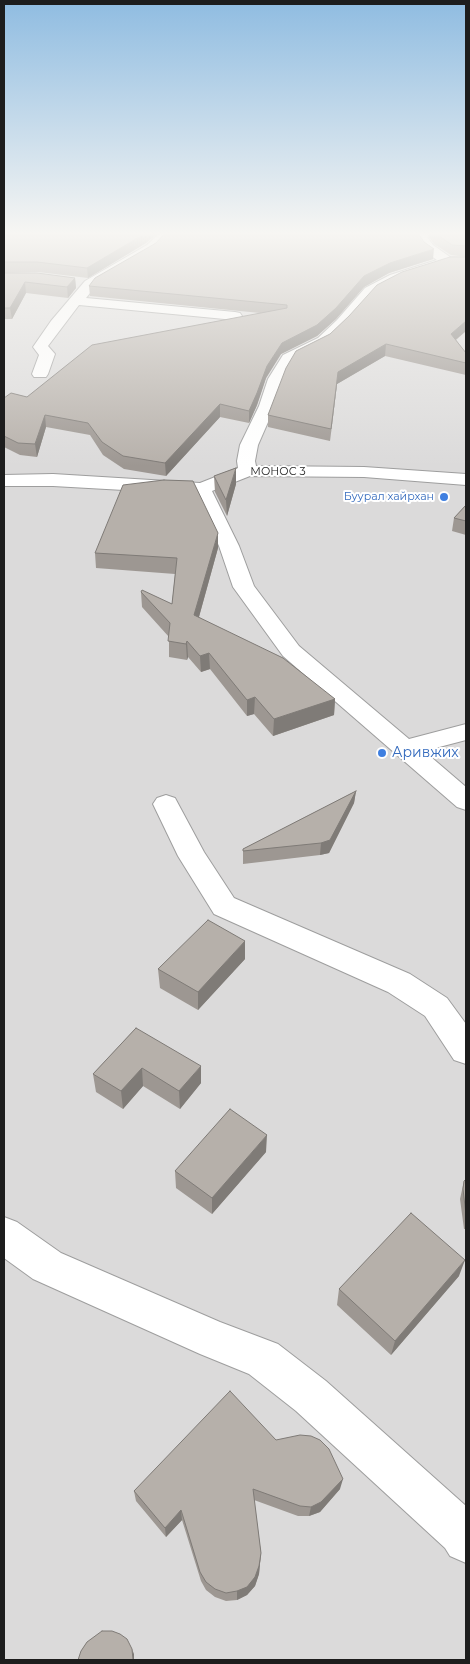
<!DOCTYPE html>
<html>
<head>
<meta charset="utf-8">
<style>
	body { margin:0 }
	#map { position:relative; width:470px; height:1664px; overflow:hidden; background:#edeae4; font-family:Montserrat,sans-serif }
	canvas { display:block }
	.frame { position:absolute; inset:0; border:5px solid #1d1d1d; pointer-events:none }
</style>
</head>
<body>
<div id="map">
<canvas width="470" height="1664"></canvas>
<div class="frame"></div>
</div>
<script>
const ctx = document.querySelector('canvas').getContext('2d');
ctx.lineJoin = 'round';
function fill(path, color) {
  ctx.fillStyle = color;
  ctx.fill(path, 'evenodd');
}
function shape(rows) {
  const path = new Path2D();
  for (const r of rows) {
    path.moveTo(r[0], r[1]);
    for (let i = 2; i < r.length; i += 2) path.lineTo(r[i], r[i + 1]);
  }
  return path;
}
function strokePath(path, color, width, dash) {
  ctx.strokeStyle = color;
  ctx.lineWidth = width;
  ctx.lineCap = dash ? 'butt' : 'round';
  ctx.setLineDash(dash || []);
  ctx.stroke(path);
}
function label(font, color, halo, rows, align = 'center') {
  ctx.font = font + ' Montserrat,sans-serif';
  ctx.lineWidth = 4;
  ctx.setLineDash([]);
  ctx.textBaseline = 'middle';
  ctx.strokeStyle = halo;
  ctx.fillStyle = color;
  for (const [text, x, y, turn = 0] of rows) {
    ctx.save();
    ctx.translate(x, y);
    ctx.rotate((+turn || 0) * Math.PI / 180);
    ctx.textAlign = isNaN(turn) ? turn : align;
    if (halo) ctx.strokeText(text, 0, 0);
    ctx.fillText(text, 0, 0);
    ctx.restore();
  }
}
const residential = shape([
	[4,233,466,233,466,1660,4,1660]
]);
const minor = shape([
	[160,233,173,233,155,251,95,287,86,298,235,312,240,313,242,316,240,319,235,320,79,305,48,346,55,354,48,374,46,377,34,377,32,374,39,355,33,347,51,321,85,281,147,245,160,233],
	[418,233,430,233,427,237,433,245,450,257,466,258,466,266,448,265,400,281,375,294,347,326,328,344,294,361,284,379,275,406,258,445,255,461,256,466,364,467,466,474,466,485,364,477,250,476,212,491,239,546,254,586,299,646,409,739,466,724,466,740,424,751,466,787,466,810,457,807,283,656,233,587,219,546,195,494,53,486,4,486,4,475,53,474,200,483,238,468,237,461,240,445,259,406,268,379,283,355,318,338,337,320,365,288,390,275,437,260,424,251,415,237,418,233],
	[166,795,175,798,204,852,234,898,410,974,447,998,466,1024,466,1064,454,1060,425,1016,388,992,214,914,178,856,153,804,157,798,166,795],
	[4,1217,17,1222,61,1253,220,1322,278,1344,326,1381,466,1506,466,1563,450,1556,445,1548,296,1411,249,1374,200,1354,33,1279,4,1258,4,1217]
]);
const wall = shape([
	[4,233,146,243,88,278,38,272,4,273],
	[430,233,466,233,466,257,451,255,434,244,429,237],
	[156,243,433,259,389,273,364,287,336,319,317,336,281,354,266,378,257,405,249,423,220,417,166,476,124,469,103,455,90,435,46,427,37,457,20,455,4,447,4,398,27,397,260,313,90,296,89,286],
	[466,257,466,331,456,340,466,353,466,375,385,356,337,384,330,441,268,427,268,415,330,334],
	[4,273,75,278,76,288,68,298,26,293,12,319,4,319],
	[214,476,236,484,227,516,215,492],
	[466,505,466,535,452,531,454,518],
	[218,548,199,617,335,699,334,715,273,736,254,714,247,716,210,669,201,672,188,657,187,660,169,657,169,637,142,607,141,592,172,604,175,574,96,568,95,553],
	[356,791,354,803,329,853,320,855,243,864,243,849],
	[245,959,198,1010,160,988,158,969],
	[136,1028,201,1083,180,1109,143,1086,123,1109,96,1092,93,1074],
	[266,1152,212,1214,176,1188,175,1171],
	[466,1179,466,1229,464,1229,460,1199,464,1181],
	[459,1276,391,1355,337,1305,339,1289],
	[276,1440,340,1489,320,1512,309,1516,298,1516,254,1500,261,1553,259,1574,255,1586,247,1595,237,1600,226,1601,215,1597,206,1590,201,1581,182,1520,166,1537,136,1501,134,1491]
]);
const shadedWall = shape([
	[146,233,158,233,146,243,88,278,87,268],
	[434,249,433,259,389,273,364,287,336,319,317,336,281,354,266,378,257,405,249,423,249,411,267,366,282,343,364,276,390,263],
	[75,278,76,288,68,298,67,287],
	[25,282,26,293,12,319,10,308],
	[466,321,466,331,449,345,451,334],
	[386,344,385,356,337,384,330,441,338,372],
	[220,404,220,417,166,476,165,463],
	[45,415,46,427,37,457,35,444],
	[236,468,236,484,227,516,226,500],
	[218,533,218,548,195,631,194,615],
	[187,641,188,657,187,660,186,644],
	[209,653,210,669,201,672,200,656],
	[255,697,254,714,247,716,247,700],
	[335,699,334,715,273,736,274,719],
	[356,791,354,803,329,853,320,855,321,843],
	[245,941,245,959,198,1010,198,992],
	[201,1066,201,1083,180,1109,179,1091],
	[142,1068,143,1086,123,1109,121,1091],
	[267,1135,266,1152,212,1214,212,1198],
	[465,1260,459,1276,391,1355,395,1341],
	[343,1479,340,1489,320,1512,309,1516,311,1507],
	[181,1510,182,1520,166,1537,165,1528],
	[261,1553,259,1574,255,1586,247,1595,237,1600,237,1591],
	[132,1649,134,1654,134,1660,133,1660]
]);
const building = shape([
	[4,233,146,233,87,268,37,262,4,262,4,233],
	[165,233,418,233,424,242,434,249,390,263,364,276,336,308,317,325,282,343,267,366,257,393,249,411,220,404,165,463,123,456,102,442,88,423,45,415,35,444,18,443,4,436,4,398,11,393,27,397,92,345,287,308,287,305,89,286,95,278,156,243,165,233],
	[435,233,466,233,466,246,452,245,435,233],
	[450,257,466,257,466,321,451,334,466,353,466,363,386,344,338,372,331,429,268,415,286,368,296,351,330,334,349,316,377,285,402,272,450,257],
	[4,273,37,273,75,278,67,287,25,282,10,308,4,308,4,273],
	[236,468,226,500,214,476,236,468],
	[164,480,193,481,218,533,194,615,283,658,335,699,274,719,255,697,247,700,209,653,200,656,187,641,186,644,168,641,170,623,141,592,142,590,172,604,177,558,95,553,123,485,164,480],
	[466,505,466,521,454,518,466,505],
	[356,791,330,840,321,843,243,851,243,849,356,791],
	[208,920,245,941,198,992,158,969,208,920],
	[136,1028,201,1066,179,1091,142,1068,121,1091,93,1074,136,1028],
	[230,1109,267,1135,212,1198,175,1171,230,1109],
	[466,1179,466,1215,463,1189,464,1181,466,1179],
	[411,1213,465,1260,395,1341,339,1289,411,1213],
	[230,1391,276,1440,300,1435,311,1436,320,1440,329,1449,343,1479,321,1502,311,1507,300,1506,253,1489,261,1553,259,1566,255,1577,247,1587,237,1591,226,1593,215,1589,206,1582,200,1572,181,1510,165,1528,134,1491,230,1391],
	[102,1631,112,1631,120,1634,127,1639,132,1649,133,1660,78,1660,81,1651,87,1642,102,1631]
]);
const markers = [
	[444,497,5,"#3f7fe0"],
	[382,753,5,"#3f7fe0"]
];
const farStreetnames = [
	["МОНОС 3",278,472]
];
const farShopnames = [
	["Буурал хайрхан",434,497]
];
const shopNames = [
	["Аривжих",392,753]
];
fill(residential, '#dbdada');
strokePath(minor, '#9e9e9e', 2);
fill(minor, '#fff');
fill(wall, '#9d9792');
fill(shadedWall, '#7f7b77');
fill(building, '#b6b0aa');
strokePath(building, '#7f7b77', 1);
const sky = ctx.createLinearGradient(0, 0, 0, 466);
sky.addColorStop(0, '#8fbce1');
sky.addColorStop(0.5, '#f7f6f3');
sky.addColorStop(1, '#f7f6f300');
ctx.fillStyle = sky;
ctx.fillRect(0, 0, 470, 466);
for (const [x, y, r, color] of markers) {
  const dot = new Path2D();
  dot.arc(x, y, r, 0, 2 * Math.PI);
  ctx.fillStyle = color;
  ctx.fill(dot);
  strokePath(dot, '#fff', 2);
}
label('11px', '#1d1d1d', '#fff', farStreetnames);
label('11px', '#366cbe', '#fff', farShopnames, 'right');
label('14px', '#366cbe', '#fff', shopNames, 'left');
</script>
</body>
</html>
